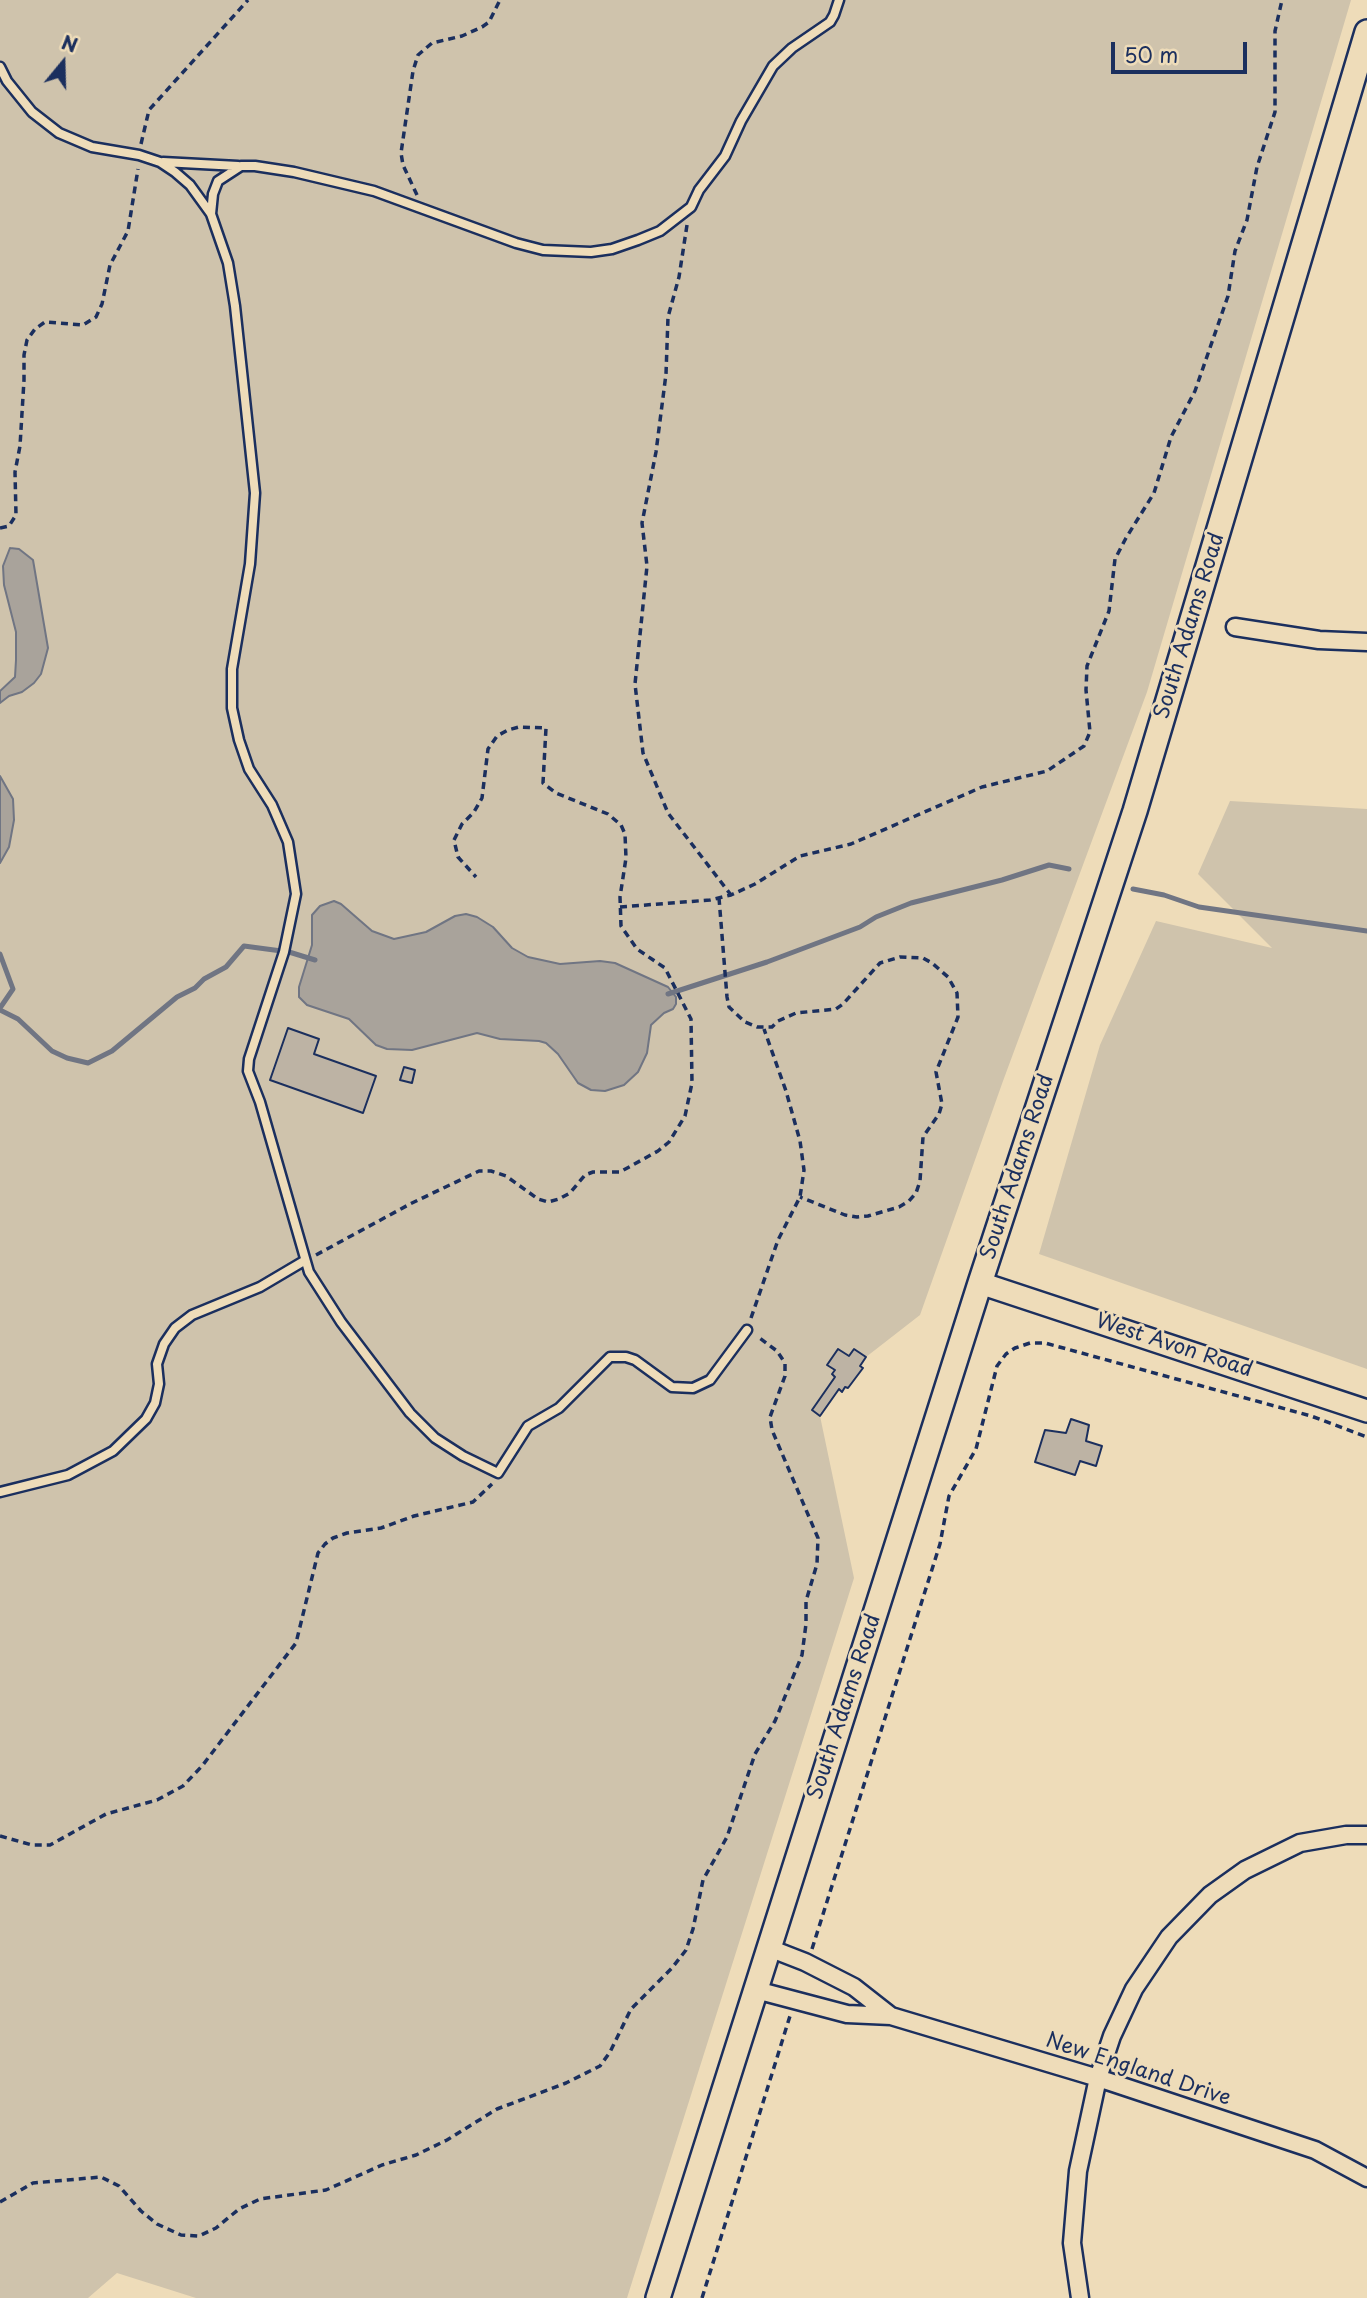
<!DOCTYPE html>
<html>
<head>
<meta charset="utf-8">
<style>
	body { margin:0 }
	#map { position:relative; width:1367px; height:2298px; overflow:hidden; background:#eedcb9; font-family:"Playpen Sans",sans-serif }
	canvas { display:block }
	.north { position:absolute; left:28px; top:28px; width:70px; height:70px; -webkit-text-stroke:5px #eedcb9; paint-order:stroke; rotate:19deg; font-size:19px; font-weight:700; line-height:28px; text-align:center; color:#1b2f5e }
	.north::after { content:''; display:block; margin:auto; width:24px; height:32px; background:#1b2f5e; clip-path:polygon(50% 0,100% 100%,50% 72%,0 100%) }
	.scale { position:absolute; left:1111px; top:42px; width:136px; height:32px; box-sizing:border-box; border:4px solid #1b2f5e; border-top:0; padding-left:9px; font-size:21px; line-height:24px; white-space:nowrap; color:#1b2f5e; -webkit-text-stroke:5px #eedcb9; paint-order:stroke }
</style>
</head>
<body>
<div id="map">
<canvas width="1367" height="2298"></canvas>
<div class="north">N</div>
<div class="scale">50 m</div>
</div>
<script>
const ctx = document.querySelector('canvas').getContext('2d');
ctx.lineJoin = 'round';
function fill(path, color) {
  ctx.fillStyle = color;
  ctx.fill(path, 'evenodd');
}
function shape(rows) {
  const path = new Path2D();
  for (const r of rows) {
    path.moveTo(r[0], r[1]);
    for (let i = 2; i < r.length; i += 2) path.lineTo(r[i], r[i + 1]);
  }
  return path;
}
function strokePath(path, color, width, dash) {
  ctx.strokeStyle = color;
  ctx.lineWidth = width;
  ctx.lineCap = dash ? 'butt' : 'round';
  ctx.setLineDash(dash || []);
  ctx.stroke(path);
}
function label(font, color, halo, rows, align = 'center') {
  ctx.font = font + ' "Playpen Sans",sans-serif';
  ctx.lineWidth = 6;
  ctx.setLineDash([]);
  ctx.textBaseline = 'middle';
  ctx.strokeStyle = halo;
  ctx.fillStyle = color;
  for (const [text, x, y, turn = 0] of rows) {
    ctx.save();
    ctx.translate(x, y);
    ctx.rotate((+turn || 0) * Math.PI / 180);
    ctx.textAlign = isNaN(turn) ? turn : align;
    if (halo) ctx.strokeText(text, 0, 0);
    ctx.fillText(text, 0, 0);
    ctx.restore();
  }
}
const green = shape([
	[0,0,1351,0,1147,692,1003,1081,920,1315,866,1357,855,1349,849,1356,838,1349,827,1365,835,1370,832,1374,835,1377,812,1409,820,1416,854,1578,627,2298,196,2298,117,2273,88,2298,0,2298],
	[1230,801,1367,809,1367,1369,1039,1254,1100,1045,1156,921,1272,948,1198,874]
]);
const water = shape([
	[10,548,19,549,33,560,48,648,41,674,34,683,22,692,9,696,0,703,0,691,15,677,16,660,16,632,4,585,3,566,10,548],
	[0,776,13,799,14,820,9,847,0,863,0,776],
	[334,901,341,904,372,931,394,939,426,932,455,916,466,914,477,917,493,927,512,948,528,957,560,964,600,961,615,963,668,987,676,997,676,1004,673,1009,664,1013,651,1025,647,1053,638,1072,624,1085,605,1091,591,1090,578,1083,558,1054,546,1043,539,1041,500,1039,477,1033,412,1050,387,1049,376,1045,349,1019,307,1005,299,997,299,987,312,945,312,915,320,906,334,901]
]);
const stream = shape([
	[1133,889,1164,895,1199,907,1367,931],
	[0,954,13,989,0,1008],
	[668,994,767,962,860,927,876,917,911,903,1002,880,1049,865,1069,869],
	[0,1010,18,1019,52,1051,67,1058,88,1063,112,1051,177,997,195,988,204,979,226,967,244,946,289,952,315,960]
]);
const building = shape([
	[288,1028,319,1039,314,1054,376,1076,363,1113,270,1080,288,1028],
	[404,1067,415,1070,412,1083,400,1080,404,1067],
	[838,1349,849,1356,854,1349,866,1357,860,1366,863,1368,848,1388,845,1387,842,1392,839,1389,820,1416,812,1410,835,1377,832,1374,835,1370,827,1365,838,1349],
	[1071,1419,1089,1425,1086,1441,1102,1446,1096,1466,1080,1461,1075,1475,1035,1462,1045,1430,1066,1433,1071,1419]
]);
const path = shape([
	[141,144,149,110,248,0],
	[417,195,403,165,401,153,413,71,418,55,432,43,462,36,482,27,489,22,500,0],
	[687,225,679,277,668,317,666,374,656,452,642,523,647,566,635,684,643,753,668,813,731,895],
	[0,528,9,526,16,515,15,472,20,446,24,380,24,355,27,340,35,329,45,322,83,325,96,317,102,304,110,265,128,231,138,169],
	[719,898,727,997,729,1007,745,1022,757,1027,772,1027,778,1021,796,1013,836,1009,843,1004,880,963,900,957,923,958,932,963,948,977,957,993,958,1017,936,1072,942,1104,939,1114,923,1137,920,1181,916,1193,909,1201,899,1207,868,1216,857,1217,845,1215,800,1197],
	[620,907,710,900,731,895,755,884,800,856,851,844,982,787,1047,771,1084,746,1090,732,1086,690,1087,666,1109,611,1115,559,1126,538,1154,493,1171,437,1195,391,1228,296,1235,251,1247,220,1257,167,1275,112,1275,31,1282,0],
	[316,1255,410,1204,479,1171,491,1171,506,1176,538,1199,548,1202,559,1199,570,1193,585,1175,593,1172,620,1172,658,1151,669,1142,685,1116,692,1083,691,1019,665,968,637,949,621,926,620,897,626,858,625,834,621,825,608,814,556,793,543,783,546,728,519,727,508,730,497,736,488,749,482,798,474,812,462,824,454,840,458,857,476,877],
	[751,1318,778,1240,800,1197,804,1170,800,1141,786,1091,764,1029],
	[0,1836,32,1845,50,1845,106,1814,157,1800,183,1786,202,1766,296,1643,318,1553,325,1544,333,1538,347,1533,381,1528,414,1516,473,1502,492,1484],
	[812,1949,940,1544,949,1496,976,1449,997,1366,1006,1354,1015,1348,1030,1343,1045,1343,1311,1416,1367,1437],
	[0,2202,33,2183,101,2177,119,2186,141,2211,157,2224,181,2235,199,2236,216,2228,239,2209,260,2199,326,2190,382,2165,416,2155,447,2140,497,2109,566,2083,600,2066,610,2052,631,2009,672,1968,686,1950,693,1929,703,1880,727,1837,755,1754,775,1721,802,1655,806,1624,806,1601,817,1564,818,1538,772,1430,770,1417,785,1376,785,1363,777,1351,757,1336],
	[702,2298,790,2016]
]);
const service = shape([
	[0,67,7,81,32,112,59,133,92,147,139,155,160,162,175,172,190,185,211,214,228,263,235,306,255,493,250,564,232,669,232,708,239,740,249,769,272,805,288,842,296,894,284,952,249,1059,248,1071,260,1102,309,1272,341,1322,410,1413,435,1438,463,1456,498,1473,528,1426,559,1408,610,1357,626,1357,635,1360,672,1387,693,1388,710,1380,747,1330],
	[163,162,238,166],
	[211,214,213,194,218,181,241,166,255,166,294,172,374,191,516,243,543,250,591,252,612,249,638,240,660,231,691,207,699,190,725,156,741,121,773,66,792,48,830,22,834,15,839,0],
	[0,1492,68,1475,113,1451,146,1419,155,1403,159,1384,157,1364,164,1344,175,1328,192,1315,260,1287,304,1261]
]);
const minor = shape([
	[1235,627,1319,640,1367,642],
	[769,1948,805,1962,854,1987,891,2016],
	[756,1990,847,2014,891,2016,1098,2078,1315,2150,1367,2178],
	[1080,2298,1072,2243,1078,2171,1098,2078,1112,2036,1134,1989,1169,1937,1210,1895,1245,1870,1300,1843,1346,1835,1367,1835]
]);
const tertiary = shape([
	[980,1283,1367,1411]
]);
const secondary = shape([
	[658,2298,980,1283,1135,811,1367,32]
]);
const streetNames = [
	["South Adams Road",1190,626,-73],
	["South Adams Road",1018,1167,-72],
	["West Avon Road",1174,1346,18],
	["South Adams Road",845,1707,-72],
	["New England Drive",1138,2070,18]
];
fill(green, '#cfc3ac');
fill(water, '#a9a39b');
strokePath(water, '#707583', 2);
strokePath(stream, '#707583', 5);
fill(building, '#bdb3a4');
strokePath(building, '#1b2f5e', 2);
strokePath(service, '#1b2f5e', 13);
strokePath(minor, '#1b2f5e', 21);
strokePath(tertiary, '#1b2f5e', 26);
strokePath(secondary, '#1b2f5e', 28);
strokePath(path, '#1b2f5e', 3.5, [7, 5]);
strokePath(service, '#eedcb9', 8);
strokePath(minor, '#eedcb9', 16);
strokePath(tertiary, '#eedcb9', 21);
strokePath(secondary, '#eedcb9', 23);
label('21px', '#1b2f5e', '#eedcb9', streetNames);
</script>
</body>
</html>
